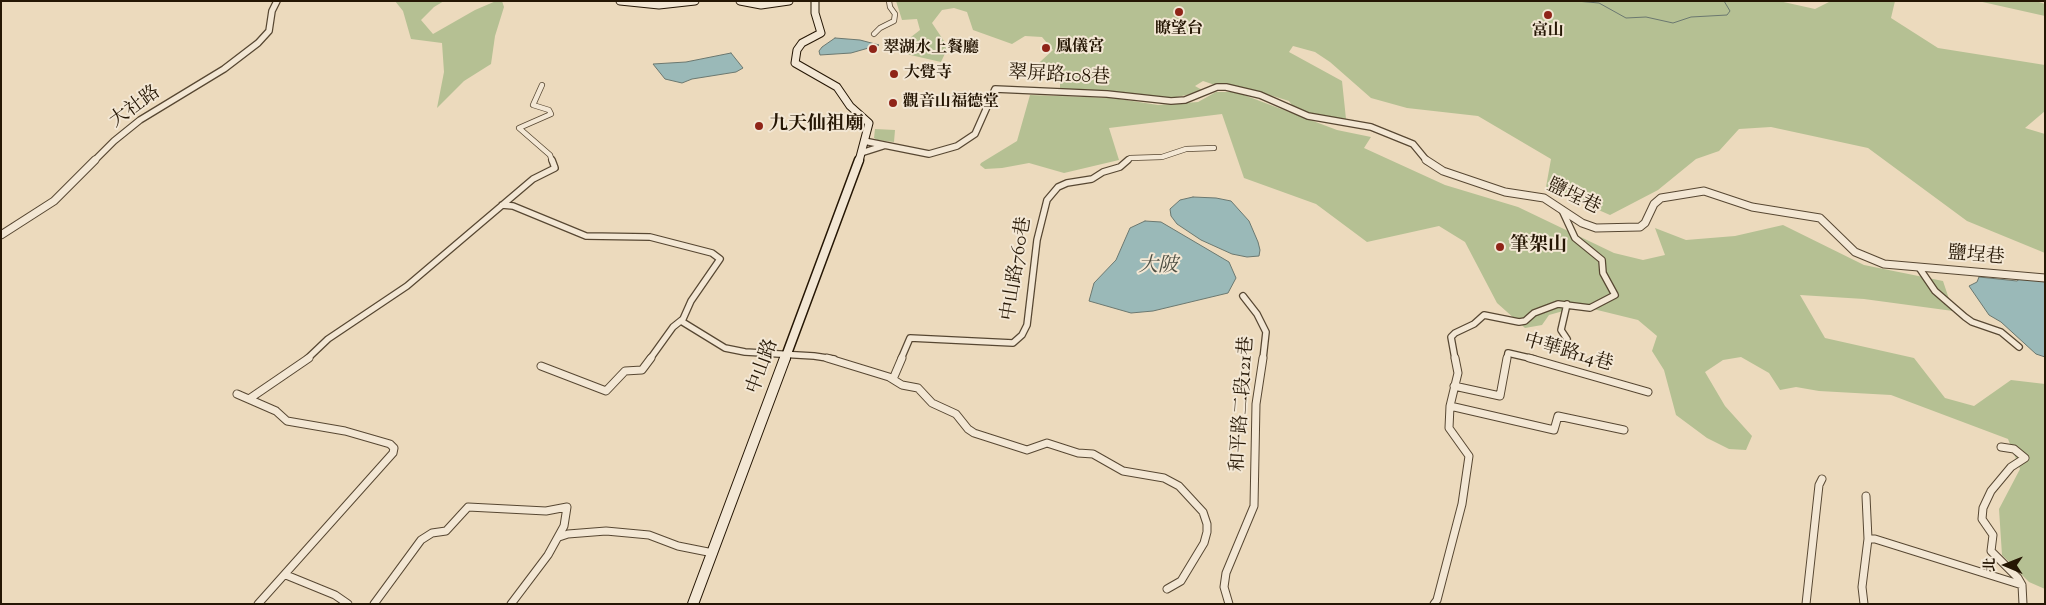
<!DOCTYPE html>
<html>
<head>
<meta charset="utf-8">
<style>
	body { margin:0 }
	#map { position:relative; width:2046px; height:605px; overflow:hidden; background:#ecdabd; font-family:"Sorts Mill Goudy","Noto Serif TC",serif }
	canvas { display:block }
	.frame { position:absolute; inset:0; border:2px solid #251604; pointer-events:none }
	.north { position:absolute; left:1981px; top:540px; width:50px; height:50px; -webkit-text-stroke:4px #f3e7d4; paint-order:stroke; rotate:271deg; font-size:14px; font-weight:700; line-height:20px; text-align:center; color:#251604 }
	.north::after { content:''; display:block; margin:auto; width:18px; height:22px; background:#251604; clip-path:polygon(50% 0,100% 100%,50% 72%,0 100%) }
</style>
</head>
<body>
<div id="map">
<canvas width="2046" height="605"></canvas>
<div class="frame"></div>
<div class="north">北</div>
</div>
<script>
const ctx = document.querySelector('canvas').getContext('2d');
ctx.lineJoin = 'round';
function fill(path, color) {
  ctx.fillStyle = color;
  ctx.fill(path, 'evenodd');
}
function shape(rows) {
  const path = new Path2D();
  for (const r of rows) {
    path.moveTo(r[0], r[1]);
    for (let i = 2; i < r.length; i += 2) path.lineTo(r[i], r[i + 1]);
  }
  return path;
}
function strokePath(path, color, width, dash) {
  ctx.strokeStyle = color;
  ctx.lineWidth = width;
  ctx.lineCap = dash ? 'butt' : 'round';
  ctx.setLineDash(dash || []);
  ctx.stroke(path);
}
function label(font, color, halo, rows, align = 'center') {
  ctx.font = font + ' "Sorts Mill Goudy","Noto Serif TC",serif';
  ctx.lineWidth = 4;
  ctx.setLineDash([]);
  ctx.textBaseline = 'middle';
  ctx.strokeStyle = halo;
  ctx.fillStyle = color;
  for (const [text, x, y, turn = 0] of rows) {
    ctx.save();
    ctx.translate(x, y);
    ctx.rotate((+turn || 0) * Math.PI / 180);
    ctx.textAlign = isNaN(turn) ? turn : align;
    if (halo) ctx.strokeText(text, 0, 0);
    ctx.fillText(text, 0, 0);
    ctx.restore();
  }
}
const green = shape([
	[395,1,444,1,434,7,421,20,433,34,475,10,496,1,502,1,504,7,495,36,491,64,464,81,437,108,444,72,442,43,411,39,403,11],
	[896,1,1779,1,1815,9,1831,1,1895,1,1891,18,1938,48,2045,65,2045,111,2025,128,2045,134,2045,253,1967,221,1868,148,1771,127,1739,129,1719,151,1696,159,1658,190,1610,215,1546,187,1551,159,1478,116,1407,108,1371,98,1330,62,1315,52,1293,46,1289,52,1342,81,1346,119,1309,114,1294,108,1289,101,1260,92,1215,85,1203,81,1195,86,1202,90,1191,94,1172,98,1152,98,1084,89,1060,89,1060,83,1029,72,1053,50,1042,37,1025,36,1012,44,973,30,967,12,954,8,942,10,932,23,948,47,941,62,893,51,920,30,917,19,902,20],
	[1978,1,2036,1,2045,4,2045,16],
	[1216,92,1236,92,1337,130,1371,137,1364,148,1445,185,1518,207,1614,253,1643,260,1665,255,1655,228,1686,240,1735,236,1783,225,1864,265,1943,281,1953,311,1864,299,1800,295,1825,338,1914,358,1945,398,1974,406,2011,380,2045,384,2045,589,2029,582,2002,555,1999,509,2020,469,2008,439,1891,395,1819,391,1796,387,1780,390,1769,373,1741,357,1723,360,1705,372,1725,406,1752,436,1746,450,1729,449,1707,438,1676,415,1664,370,1652,351,1657,336,1638,320,1581,306,1549,315,1542,325,1525,328,1497,303,1465,242,1439,226,1367,242,1316,204,1244,178,1222,114,1109,128,1119,160,1064,173,1029,163,1002,168,985,169,980,165,981,163,1017,141,1030,95,1113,98,1158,105,1198,102],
	[875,129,895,130,894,142,877,140,874,138]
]);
const water = shape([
	[835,38,860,40,879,45,851,53,820,55,819,51,822,47,835,38],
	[731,53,743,68,736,72,692,79,682,83,665,79,653,64,686,62,731,53],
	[1193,197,1216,198,1231,201,1249,221,1258,242,1260,250,1259,256,1247,257,1232,254,1201,240,1177,224,1171,216,1170,209,1180,200,1193,197],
	[1145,221,1161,222,1229,262,1236,278,1228,293,1153,311,1131,313,1089,301,1094,283,1116,260,1130,228,1145,221],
	[1979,277,2017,281,2021,278,2045,280,2045,357,2036,354,2001,322,1989,315,1969,286,1977,282,1979,277]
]);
const stream = shape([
	[1576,1,1599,3,1626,18,1646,17,1673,23,1691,17,1727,15,1730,11,1724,1],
	[1808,1,1814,1]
]);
const minorFar2 = shape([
	[874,34,880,28,894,21,895,14,890,7,889,1],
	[542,85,533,105,549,110,551,114,519,128,550,155,552,161],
	[1127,161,1130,158,1162,157,1186,149,1214,148]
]);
const minorFar1 = shape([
	[502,205,513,206,586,236,650,237,712,253,720,259,691,301,683,319,673,327,650,359],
	[1920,269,1935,291,1965,317,1972,322,2001,332,2019,347],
	[1243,296,1257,314,1266,332,1263,359],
	[1567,304,1561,330,1567,339],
	[681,321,725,348,745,352,814,356,834,359],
	[307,359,328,339,407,286,533,179,555,168,552,160],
	[901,359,910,338,1013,343,1022,335,1027,325,1037,240,1047,200,1058,187,1067,183,1092,179,1103,172,1120,167,1128,160],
	[1455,359,1451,337,1455,333,1474,324,1484,315,1519,322,1525,321,1534,313,1558,304,1590,308,1615,295,1603,273,1602,260,1575,238,1562,210],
	[1507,359,1508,353,1534,359]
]);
const minor = shape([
	[827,358,889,377,902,385,918,388,932,403,956,414,968,429,974,433,1027,450,1047,443,1078,453,1093,454,1123,471,1164,478,1179,486,1203,512,1207,524,1207,532,1204,543,1181,581,1167,589],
	[1529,358,1648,392],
	[541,366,606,391,625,371,642,370,651,358],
	[893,379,902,358],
	[1454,386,1500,396,1507,358],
	[237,394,276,411,287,421,345,431,390,444,394,448,393,453,258,604],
	[249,399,309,358],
	[1450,406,1554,430,1558,416,1624,430],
	[2001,447,2014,449,2025,458,2011,467,1991,491,1983,508,1982,519,1993,535,1991,551,2018,578,2022,585,2023,604],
	[559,537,568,534,606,531,649,535,678,546,713,553],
	[1868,539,1875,539,2022,585],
	[286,575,335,595,348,604],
	[374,604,421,540,432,533,446,531,468,507,546,511,567,507,564,526,548,555,511,604],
	[1229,604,1224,587,1226,573,1254,506,1256,404,1263,358],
	[1434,604,1437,600,1462,504,1469,456,1449,428,1450,406,1458,373,1455,358],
	[1806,604,1819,485,1822,479],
	[1864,604,1862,587,1868,539,1866,496]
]);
const tertiaryFar1 = shape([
	[864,141,929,154,957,146,975,134,995,89,1107,94,1171,101,1185,100,1217,87,1226,87,1260,95,1308,116,1371,127,1413,144,1427,161],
	[861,153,883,146],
	[94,161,114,141,140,120,224,69,258,43,269,31,272,11,277,1]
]);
const tertiary = shape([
	[1426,160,1443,171,1505,192,1544,198,1582,223,1596,228,1640,227,1645,223,1654,204,1661,198,1704,191,1752,207,1820,218,1855,252,1884,264,2045,278],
	[1,235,54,201,95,160]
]);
const secondaryFar2 = shape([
	[620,1,659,5,695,1],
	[740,1,761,5,789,1],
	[815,1,815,13,821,33,802,43,797,50,795,63,837,87,850,106,869,123,859,161]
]);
const secondaryFar1 = shape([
	[785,359,859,160]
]);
const secondary = shape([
	[693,604,785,358]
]);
const markers = [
	[1179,12,5,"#8f2418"],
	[1548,15,5,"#8f2418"],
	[1046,48,5,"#8f2418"],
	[873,49,5,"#8f2418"],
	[894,74,5,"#8f2418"],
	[893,103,5,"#8f2418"],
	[759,126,5,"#8f2418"],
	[1500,247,5,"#8f2418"]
];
const farPoinames = [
	["瞭望台",1179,30,"center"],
	["富山",1548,32,"center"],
	["鳳儀宮",1056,48],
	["翠湖水上餐廳",883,49],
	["大覺寺",904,74],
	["觀音山福德堂",903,103]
];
const streetNames = [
	["翠屏路108巷",1059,77,3],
	["大社路",136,108,-36],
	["鹽埕巷",1573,198,26],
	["鹽埕巷",1976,257,5],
	["中山路760巷",1018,269,-81],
	["中華路14巷",1568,354,16],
	["中山路",764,367,-70],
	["和平路二段121巷",1244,404,-86]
];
const poiNames = [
	["九天仙祖廟",769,126],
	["筆架山",1510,247]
];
const waterNames = [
	["大陂",1158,268]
];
fill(green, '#b5c093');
fill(water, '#9ab9b8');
strokePath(water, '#6b7870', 1);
strokePath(stream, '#6b7870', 1);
strokePath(minorFar2, '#574732', 6);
strokePath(minorFar1, '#574732', 8);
strokePath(minor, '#574732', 9);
strokePath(tertiaryFar1, '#574732', 8);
strokePath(tertiary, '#574732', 9);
strokePath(secondaryFar2, '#251604', 9);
strokePath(secondaryFar1, '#251604', 11);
strokePath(secondary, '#251604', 12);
strokePath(minorFar2, '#f3e7d4', 4.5);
strokePath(minorFar1, '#f3e7d4', 5.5);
strokePath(minor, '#f3e7d4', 7);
strokePath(tertiaryFar1, '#f3e7d4', 5.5);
strokePath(tertiary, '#f3e7d4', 7);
strokePath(secondaryFar2, '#f3e7d4', 7);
strokePath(secondaryFar1, '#f3e7d4', 8);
strokePath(secondary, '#f3e7d4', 10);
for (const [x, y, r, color] of markers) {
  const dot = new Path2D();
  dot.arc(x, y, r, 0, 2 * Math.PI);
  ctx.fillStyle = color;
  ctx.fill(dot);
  strokePath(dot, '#f3e7d4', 2);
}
label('bold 16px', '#251604', '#f3e7d4', farPoinames, 'left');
label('19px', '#251604', '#f3e7d4', streetNames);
label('bold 19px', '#251604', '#f3e7d4', poiNames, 'left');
label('italic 20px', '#4e4f43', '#f3e7d4', waterNames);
</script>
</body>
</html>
